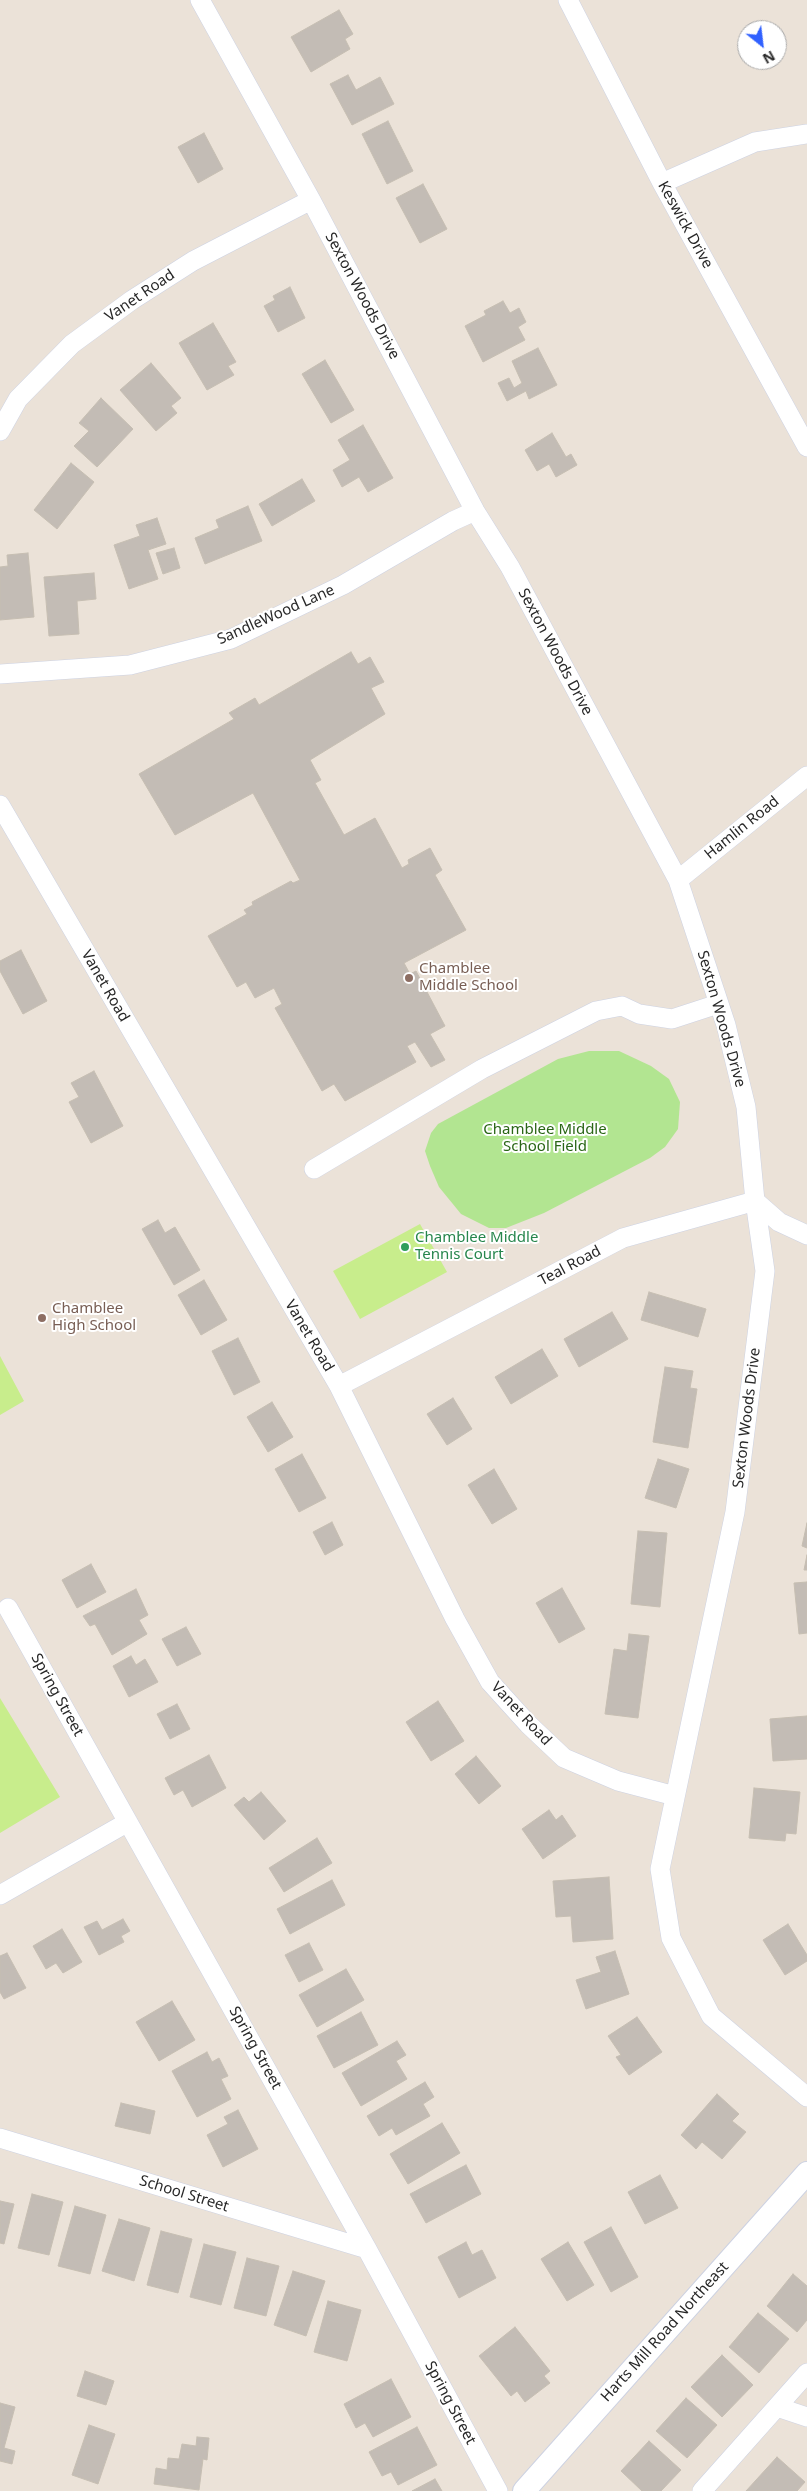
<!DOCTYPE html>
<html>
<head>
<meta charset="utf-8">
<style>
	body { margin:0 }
	#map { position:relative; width:807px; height:2491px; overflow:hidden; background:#ebe2d8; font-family:"Noto Sans",sans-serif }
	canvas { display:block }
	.north { position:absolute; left:737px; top:20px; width:50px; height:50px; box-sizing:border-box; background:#fff; border:1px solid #a9a9a9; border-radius:50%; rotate:151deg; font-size:14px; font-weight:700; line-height:20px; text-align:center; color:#282828 }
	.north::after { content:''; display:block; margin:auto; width:18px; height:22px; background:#3161ff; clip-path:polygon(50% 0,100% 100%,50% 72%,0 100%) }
</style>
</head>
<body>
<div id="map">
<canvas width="807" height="2491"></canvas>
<div class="north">N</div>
</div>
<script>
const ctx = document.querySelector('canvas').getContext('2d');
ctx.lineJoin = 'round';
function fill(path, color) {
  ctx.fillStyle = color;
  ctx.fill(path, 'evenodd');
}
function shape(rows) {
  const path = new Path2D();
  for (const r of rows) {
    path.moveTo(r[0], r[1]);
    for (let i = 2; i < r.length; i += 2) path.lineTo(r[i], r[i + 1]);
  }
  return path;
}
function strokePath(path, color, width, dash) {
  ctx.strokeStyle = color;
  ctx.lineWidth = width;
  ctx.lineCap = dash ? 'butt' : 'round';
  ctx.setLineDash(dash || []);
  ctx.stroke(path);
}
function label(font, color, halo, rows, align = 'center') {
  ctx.font = font + ' "Noto Sans",sans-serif';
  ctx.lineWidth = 4;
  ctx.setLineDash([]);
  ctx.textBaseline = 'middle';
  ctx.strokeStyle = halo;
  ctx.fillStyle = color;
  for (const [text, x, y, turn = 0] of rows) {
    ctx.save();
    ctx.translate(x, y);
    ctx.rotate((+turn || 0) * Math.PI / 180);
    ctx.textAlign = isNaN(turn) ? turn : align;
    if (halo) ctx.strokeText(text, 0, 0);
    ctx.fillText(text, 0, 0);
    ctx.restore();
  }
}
const green = shape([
	[589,1051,619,1051,651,1066,669,1079,680,1102,678,1129,665,1147,650,1158,544,1213,506,1228,489,1228,461,1214,439,1187,430,1166,425,1151,431,1133,438,1124,558,1059]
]);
const pitch = shape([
	[420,1224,447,1272,360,1319,333,1271],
	[0,1356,24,1401,0,1415],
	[0,1698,60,1797,0,1833]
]);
const building = shape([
	[339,10,353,34,345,39,350,49,311,72,291,37,339,10],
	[348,75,356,90,380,77,394,104,352,125,330,84,348,75],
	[388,121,413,171,387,184,362,134,388,121],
	[204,133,223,169,198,183,178,147,204,133],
	[423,184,447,229,420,243,396,198,423,184],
	[290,287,305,318,278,332,264,306,275,300,273,296,290,287],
	[503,301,510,313,519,308,526,322,518,327,525,340,483,362,465,326,486,315,484,311,503,301],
	[213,323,236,362,228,366,234,375,207,390,179,343,213,323],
	[538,348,557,385,529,399,526,391,507,401,498,383,509,378,514,388,522,383,512,361,538,348],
	[325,360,354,410,331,423,302,374,325,360],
	[151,363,181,398,171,406,177,413,156,431,120,390,151,363],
	[101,398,133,429,97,467,74,446,89,431,79,423,101,398],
	[363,425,393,478,368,492,359,477,342,487,333,470,350,460,338,440,363,425],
	[552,433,566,457,571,454,577,465,556,477,549,464,537,471,525,450,552,433],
	[71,463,94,482,57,529,34,510,71,463],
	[302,479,315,501,272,526,259,504,302,479],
	[248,506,262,541,205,564,195,538,219,528,216,520,248,506],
	[157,518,166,544,148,550,158,579,129,589,114,545,140,536,136,525,157,518],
	[174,548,180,568,163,574,156,553,174,548],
	[28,553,34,617,0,620,0,567,8,566,7,555,28,553],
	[94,573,96,599,77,601,79,634,49,636,44,577,94,573],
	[351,652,358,664,370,657,384,682,371,688,385,714,310,760,321,780,315,783,344,835,375,818,402,868,409,864,408,860,430,848,442,870,435,875,466,930,404,963,410,974,416,971,445,1026,430,1034,445,1060,431,1067,415,1042,407,1046,416,1062,345,1101,334,1084,322,1091,275,1008,282,1004,274,988,255,998,246,982,237,987,208,936,247,914,244,910,253,905,252,902,291,881,293,883,300,880,253,793,175,835,139,774,234,719,229,713,255,698,259,705,351,652],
	[21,950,47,1001,23,1014,0,971,0,961,21,950],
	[94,1071,123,1126,91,1143,69,1102,79,1097,71,1083,94,1071],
	[158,1220,165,1233,175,1227,200,1270,174,1285,142,1229,158,1220],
	[204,1280,227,1320,201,1335,178,1295,204,1280],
	[649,1292,706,1309,698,1337,641,1320,649,1292],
	[612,1312,628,1339,579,1367,564,1339,612,1312],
	[238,1338,260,1382,234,1395,212,1351,238,1338],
	[542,1349,558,1376,511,1404,495,1377,542,1349],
	[665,1367,693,1371,690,1388,697,1389,688,1448,653,1442,665,1367],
	[453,1398,472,1429,447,1445,427,1414,453,1398],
	[272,1402,293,1437,268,1452,247,1417,272,1402],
	[302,1454,326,1498,299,1512,275,1469,302,1454],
	[658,1459,689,1469,676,1508,645,1498,658,1459],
	[494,1469,517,1509,492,1524,468,1485,494,1469],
	[332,1522,343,1545,325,1555,313,1532,332,1522],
	[807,1523,807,1548,802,1546,807,1523],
	[638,1531,667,1533,660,1607,631,1604,638,1531],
	[807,1555,807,1570,804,1570,807,1555],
	[91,1564,106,1592,77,1608,62,1580,91,1564],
	[807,1582,807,1633,799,1634,794,1583,807,1582],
	[562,1588,585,1629,559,1643,536,1603,562,1588],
	[136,1589,148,1615,139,1620,147,1634,112,1655,95,1624,90,1626,83,1616,136,1589],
	[186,1627,201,1654,177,1666,162,1639,186,1627],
	[629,1634,649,1636,638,1718,605,1714,614,1649,627,1651,629,1634],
	[131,1656,136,1665,145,1659,158,1682,129,1697,113,1666,131,1656],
	[438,1701,464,1741,431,1761,406,1722,438,1701],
	[177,1704,190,1729,170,1739,157,1714,177,1704],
	[807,1716,807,1759,773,1761,770,1719,807,1716],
	[209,1755,226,1788,192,1807,183,1790,174,1795,165,1778,209,1755],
	[476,1756,501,1786,479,1804,455,1774,476,1756],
	[754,1788,800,1792,796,1834,786,1833,785,1841,749,1838,754,1788],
	[261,1792,286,1821,264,1840,234,1805,244,1797,249,1802,261,1792],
	[549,1810,556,1820,562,1815,576,1836,543,1859,522,1829,549,1810],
	[317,1838,332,1863,284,1892,269,1868,317,1838],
	[609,1877,613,1939,573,1942,571,1916,556,1917,553,1881,609,1877],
	[332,1880,345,1905,290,1934,277,1909,332,1880],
	[123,1919,130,1931,121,1936,124,1942,99,1955,84,1927,97,1921,102,1930,123,1919],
	[788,1924,807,1955,807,1961,785,1975,763,1940,788,1924],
	[62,1929,82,1962,63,1973,56,1963,46,1969,33,1946,62,1929],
	[309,1943,323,1970,299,1982,285,1955,309,1943],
	[615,1951,629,1994,586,2009,576,1980,601,1972,596,1957,615,1951],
	[7,1953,26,1988,4,1999,0,1992,0,1956,7,1953],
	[346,1969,364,2000,317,2027,299,1995,346,1969],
	[172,2001,195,2040,159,2061,136,2022,172,2001],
	[361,2012,378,2045,334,2068,317,2036,361,2012],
	[637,2017,662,2052,629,2075,616,2057,621,2055,608,2036,637,2017],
	[397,2041,406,2055,396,2061,407,2079,361,2106,342,2073,397,2041],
	[207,2052,212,2062,219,2058,228,2076,221,2079,231,2099,197,2117,172,2071,207,2052],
	[425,2082,434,2097,423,2104,430,2116,396,2135,392,2128,379,2136,367,2116,425,2082],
	[717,2094,739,2114,732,2121,746,2132,722,2159,702,2142,696,2149,681,2135,717,2094],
	[121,2103,155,2111,150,2134,115,2126,121,2103],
	[238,2110,258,2149,223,2167,207,2135,228,2124,224,2117,238,2110],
	[442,2123,460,2153,408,2184,390,2154,442,2123],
	[466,2165,481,2194,426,2223,410,2194,466,2165],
	[660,2175,678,2208,645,2224,628,2192,660,2175],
	[32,2194,63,2202,49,2255,18,2248,32,2194],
	[0,2201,14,2204,4,2244,0,2243,0,2201],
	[75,2206,106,2215,90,2274,58,2266,75,2206],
	[119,2219,150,2228,134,2281,102,2271,119,2219],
	[611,2227,638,2277,611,2292,584,2242,611,2227],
	[161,2231,192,2239,178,2293,147,2285,161,2231],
	[466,2242,472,2255,482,2250,496,2278,459,2298,438,2257,466,2242],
	[568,2242,594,2285,567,2301,541,2259,568,2242],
	[204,2244,236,2252,221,2305,190,2297,204,2244],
	[247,2258,279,2266,266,2316,234,2308,247,2258],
	[293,2271,325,2281,306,2336,274,2325,293,2271],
	[793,2274,807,2286,807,2320,797,2332,767,2306,793,2274],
	[328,2301,361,2310,347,2361,314,2352,328,2301],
	[758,2313,789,2339,759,2373,729,2347,758,2313],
	[515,2327,550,2371,544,2376,550,2383,525,2402,517,2391,511,2396,479,2356,515,2327],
	[722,2355,753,2385,722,2417,691,2387,722,2355],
	[85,2371,114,2381,106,2405,77,2396,85,2371],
	[391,2379,411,2417,373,2437,365,2423,356,2428,344,2404,391,2379],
	[686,2398,717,2425,687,2458,656,2431,686,2398],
	[0,2403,15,2407,4,2448,15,2451,12,2464,0,2461,0,2403],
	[89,2425,115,2434,98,2484,72,2475,89,2425],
	[417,2427,437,2465,398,2485,391,2472,382,2476,369,2452,417,2427],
	[197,2437,209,2438,207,2460,203,2459,199,2490,154,2484,156,2468,167,2470,168,2458,179,2459,182,2444,196,2446,197,2437],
	[649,2441,681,2470,661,2491,642,2491,621,2471,649,2441],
	[777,2457,805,2482,797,2491,746,2491,777,2457],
	[435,2479,442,2491,412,2491,435,2479]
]);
const minor = shape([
	[200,0,311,200,475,511,510,567,678,880,726,1025,746,1107,755,1201,765,1271,735,1512,660,1869,671,1938,711,2016,807,2097],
	[568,0,662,183,807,447],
	[662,183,755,142,807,134],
	[0,431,18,399,72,344,132,300,193,261,311,200],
	[0,674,130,665,231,639,343,585,453,521,475,511],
	[0,805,339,1386,455,1619,490,1682,528,1724,564,1758,618,1781,675,1796],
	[678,880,807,776],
	[314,1169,482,1069,596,1011,622,1006,639,1014,672,1019,718,1004],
	[339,1386,623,1238,755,1201,779,1222,807,1235],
	[8,1608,367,2249,498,2491],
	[0,1895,128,1822],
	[0,2138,367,2249],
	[777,2407,807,2417],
	[702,2491,807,2373]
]);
const tertiary = shape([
	[524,2491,807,2173]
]);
const markers = [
	[409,978,5,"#8d6e63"],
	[405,1247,5,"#2e9e5b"],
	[42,1318,5,"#8d6e63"]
];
const streetNames = [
	["Keswick Drive",685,225,61],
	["Vanet Road",140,296,-34],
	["Sexton Woods Drive",362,296,62],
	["SandleWood Lane",276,615,-24],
	["Sexton Woods Drive",555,652,62],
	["Hamlin Road",742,828,-39],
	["Vanet Road",105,986,60],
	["Sexton Woods Drive",721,1019,74],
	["Teal Road",570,1266,-28],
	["Vanet Road",309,1336,59],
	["Sexton Woods Drive",747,1418,-83],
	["Spring Street",57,1695,61],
	["Vanet Road",521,1714,47],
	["Spring Street",255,2048,61],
	["School Street",184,2194,17],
	["Harts Mill Road Northeast",665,2332,-48],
	["Spring Street",450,2403,62]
];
const educationNames = [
	["Chamblee",419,969],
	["Middle School",419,986],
	["Chamblee",52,1309],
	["High School",52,1326]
];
const parkNames = [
	["Chamblee Middle",545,1130],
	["School Field",545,1147]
];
const leisureNames = [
	["Chamblee Middle",415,1238],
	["Tennis Court",415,1255]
];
fill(green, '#b2e591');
fill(pitch, '#c8ed8c');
fill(building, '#c3bcb5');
strokePath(building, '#c6beb2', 1);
strokePath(minor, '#cdd2e2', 20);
strokePath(tertiary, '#cdd2e2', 24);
strokePath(minor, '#fff', 19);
strokePath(tertiary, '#fff', 22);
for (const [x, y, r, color] of markers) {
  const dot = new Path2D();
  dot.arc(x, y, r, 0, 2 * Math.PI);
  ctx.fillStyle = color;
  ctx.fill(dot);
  strokePath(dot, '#fff', 2);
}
label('15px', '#282828', '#fff', streetNames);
label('15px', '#785e54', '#fff', educationNames, 'left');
label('15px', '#2a6616', '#fff', parkNames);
label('15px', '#27864d', '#fff', leisureNames, 'left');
</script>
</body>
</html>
